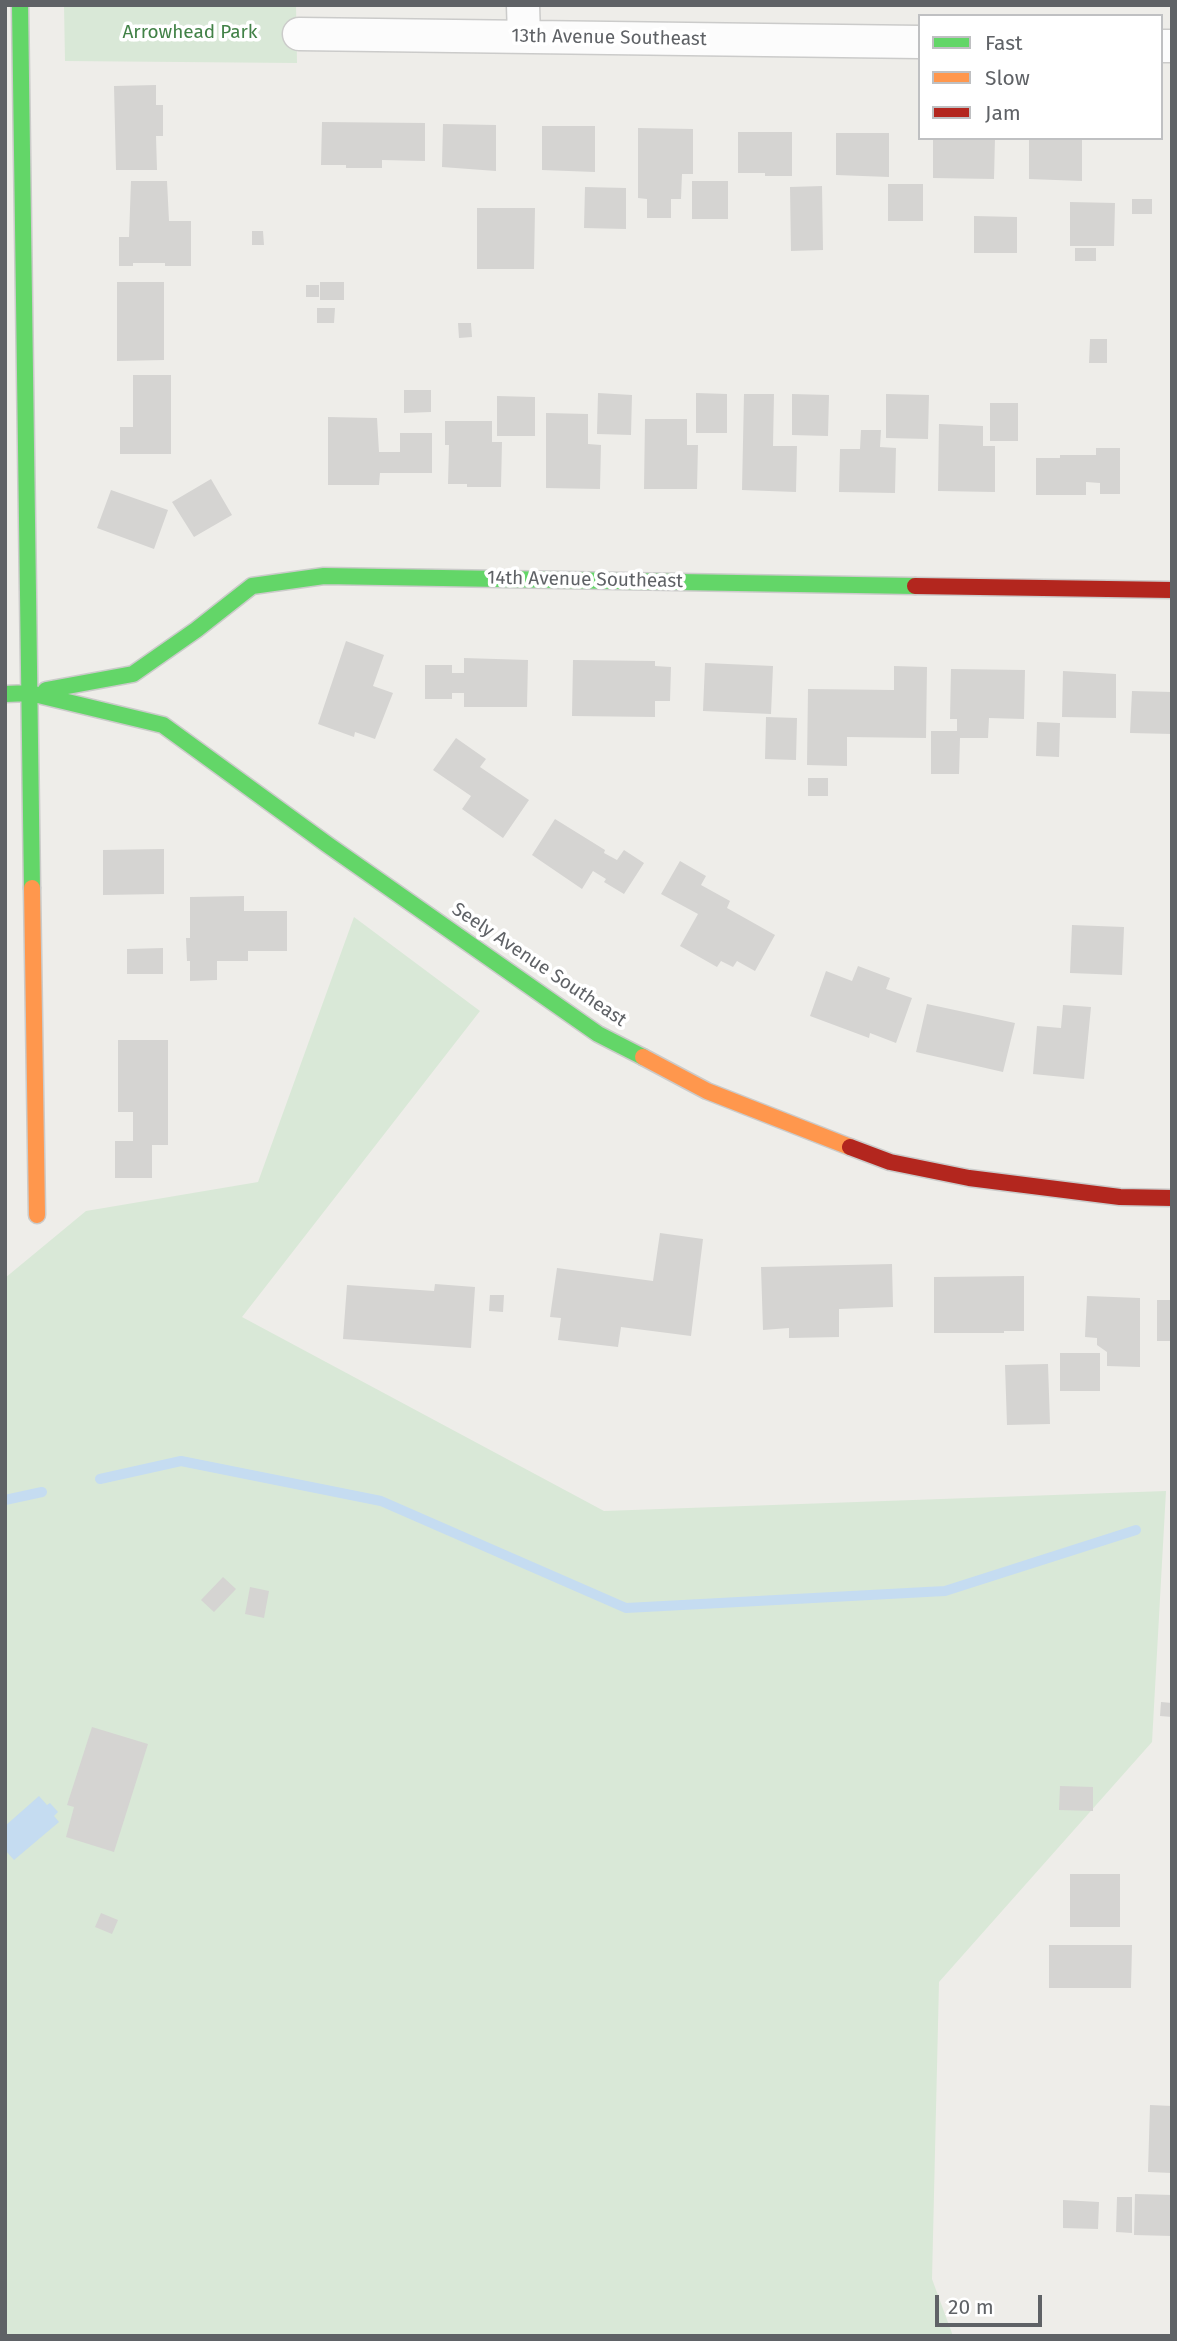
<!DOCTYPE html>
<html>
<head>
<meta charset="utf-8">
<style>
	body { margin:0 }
	#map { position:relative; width:1177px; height:2341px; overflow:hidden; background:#eeede9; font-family:"Fira Sans",sans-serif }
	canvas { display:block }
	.frame { position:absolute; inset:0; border:7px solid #5f6266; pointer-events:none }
	.legend { position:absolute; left:918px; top:14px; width:245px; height:126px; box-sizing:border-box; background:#fff; border:2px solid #bfc0c2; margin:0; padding:9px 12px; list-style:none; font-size:21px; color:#5f6266 }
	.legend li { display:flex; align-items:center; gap:14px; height:35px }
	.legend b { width:35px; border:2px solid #bfc0c2 }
	.scale { position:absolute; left:935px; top:2295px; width:107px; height:32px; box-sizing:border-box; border:4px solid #5f6266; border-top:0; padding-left:9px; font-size:21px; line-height:24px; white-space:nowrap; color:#5f6266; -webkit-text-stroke:5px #fff; paint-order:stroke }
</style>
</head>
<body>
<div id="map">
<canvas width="1177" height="2341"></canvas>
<div class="frame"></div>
<ul class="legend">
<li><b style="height:9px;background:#63d668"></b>Fast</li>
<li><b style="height:9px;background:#ff974d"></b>Slow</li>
<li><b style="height:9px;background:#b3261e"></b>Jam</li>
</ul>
<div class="scale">20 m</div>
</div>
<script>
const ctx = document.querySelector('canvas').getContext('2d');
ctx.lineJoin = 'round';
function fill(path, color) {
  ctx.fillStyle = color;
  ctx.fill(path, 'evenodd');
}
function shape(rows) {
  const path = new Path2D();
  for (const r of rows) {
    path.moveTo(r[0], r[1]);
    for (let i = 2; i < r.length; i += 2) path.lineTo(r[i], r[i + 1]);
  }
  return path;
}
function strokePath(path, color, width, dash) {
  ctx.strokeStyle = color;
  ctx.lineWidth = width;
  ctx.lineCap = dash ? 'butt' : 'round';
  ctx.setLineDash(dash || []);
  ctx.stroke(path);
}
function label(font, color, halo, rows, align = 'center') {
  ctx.font = font + ' "Fira Sans",sans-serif';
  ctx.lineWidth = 7;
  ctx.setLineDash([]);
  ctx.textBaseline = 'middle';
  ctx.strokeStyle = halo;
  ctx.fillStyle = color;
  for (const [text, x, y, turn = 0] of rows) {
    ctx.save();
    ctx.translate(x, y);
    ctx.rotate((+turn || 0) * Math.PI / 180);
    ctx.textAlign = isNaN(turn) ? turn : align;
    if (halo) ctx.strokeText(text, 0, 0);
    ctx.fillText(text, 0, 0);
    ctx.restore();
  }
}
const green = shape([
	[64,5,296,5,297,63,65,61],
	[354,917,480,1011,242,1317,604,1511,1166,1491,1152,1742,939,1982,932,2279,953,2336,5,2336,5,1278,86,1211,258,1182]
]);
const water = shape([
	[39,1796,47,1805,50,1803,58,1812,54,1816,59,1822,14,1860,5,1850,5,1826]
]);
const stream = shape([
	[100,1479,181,1461,381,1501,626,1608,945,1591,1136,1530],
	[5,1500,42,1492]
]);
const building = shape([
	[156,85,156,105,163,105,163,136,156,136,157,170,116,170,114,86],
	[322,122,425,123,425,161,382,160,382,168,346,168,346,165,321,165],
	[443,124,496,125,496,171,442,167],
	[542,126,595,126,595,172,542,170],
	[638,128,693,129,693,174,682,174,681,199,671,199,671,218,647,218,647,199,638,198],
	[738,132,792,132,792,176,765,176,765,173,738,173],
	[836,133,889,133,889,177,836,175],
	[933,138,995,138,994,179,933,178],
	[1029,138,1082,138,1082,181,1029,179],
	[131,181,167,181,169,221,191,221,191,266,165,266,165,263,133,263,133,266,119,266,119,237,129,237],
	[692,181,728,181,728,219,692,219],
	[888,184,923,184,923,221,888,221],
	[822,186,823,250,791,251,790,187],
	[585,187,626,188,626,229,584,228],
	[1132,199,1152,199,1152,214,1132,214],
	[1070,202,1115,203,1114,246,1070,246],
	[477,208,535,208,534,269,477,269],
	[974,216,1017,217,1017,253,974,253],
	[252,231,263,231,264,245,252,245],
	[1075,248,1096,248,1096,261,1075,261],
	[117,282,164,282,164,360,117,361],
	[320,282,344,282,344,300,320,300],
	[306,285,319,285,319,297,306,297],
	[317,308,335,308,334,323,317,323],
	[458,323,471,323,472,337,459,338],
	[1090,339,1107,339,1107,363,1089,363],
	[133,375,171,375,171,454,120,454,120,427,133,427],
	[404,390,431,390,431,412,404,413],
	[598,393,632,395,631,435,597,434],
	[696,393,727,394,727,433,696,433],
	[744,394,774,394,773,446,797,446,796,492,742,490],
	[792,394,829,395,828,436,792,435],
	[886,394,929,395,928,439,886,438],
	[497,396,535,397,535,436,497,436],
	[990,403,1018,403,1018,441,990,441],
	[546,413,588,414,588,444,601,445,600,489,546,488],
	[328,417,377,418,379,452,400,452,400,433,432,433,432,473,380,473,379,485,328,485],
	[645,419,687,419,687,445,698,445,697,489,644,489],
	[445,421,492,421,492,442,502,442,501,487,467,487,467,484,448,484,449,445,445,445],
	[939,424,983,426,983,446,995,446,995,492,938,491],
	[861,430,881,430,880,447,896,448,895,493,839,492,840,449,860,449],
	[1096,448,1120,448,1120,494,1100,494,1100,483,1086,482,1086,495,1036,495,1036,458,1060,458,1060,455,1096,455],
	[211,479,232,515,194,537,172,502],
	[111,490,168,510,154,549,97,528],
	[346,641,384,655,373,686,393,693,375,739,355,732,354,737,318,724],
	[464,658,528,660,527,707,464,707,464,693,452,693,452,699,425,699,425,665,452,665,452,673,464,673],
	[573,660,655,661,655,666,671,667,670,701,655,701,655,717,572,716],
	[705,663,773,666,771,714,703,711],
	[894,666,927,667,926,738,847,737,847,766,807,765,808,689,894,690],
	[951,669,1025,670,1024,719,989,718,988,738,960,738,959,774,931,774,931,731,957,731,957,719,950,719],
	[1063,671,1116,674,1116,718,1062,717],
	[1132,691,1172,692,1172,734,1130,733],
	[766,717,797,718,796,760,765,759],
	[1037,722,1060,723,1059,757,1036,756],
	[456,738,486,759,480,767,529,800,503,838,462,809,471,796,433,770],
	[808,778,828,778,828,796,808,796],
	[555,819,605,850,604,853,617,860,624,850,644,863,624,894,604,882,606,879,593,871,582,889,532,855],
	[164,849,164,894,103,895,103,850],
	[680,861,706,876,701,885,730,901,727,908,775,935,755,971,737,961,733,967,721,961,717,967,680,946,698,914,661,894],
	[244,896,244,911,287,911,287,951,248,951,248,961,217,961,217,980,190,981,190,961,187,961,186,938,190,938,190,897],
	[1072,925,1124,927,1122,975,1070,973],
	[163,948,163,974,127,974,127,949],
	[858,966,890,978,886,989,912,998,896,1043,870,1033,869,1038,810,1016,826,971,852,981],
	[927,1004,1015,1023,1003,1072,916,1052],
	[1063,1005,1091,1007,1084,1079,1033,1074,1037,1026,1061,1028],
	[118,1040,168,1040,168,1145,152,1145,152,1178,115,1178,115,1141,133,1141,133,1112,118,1112],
	[660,1233,703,1239,691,1336,621,1327,618,1347,558,1340,561,1318,550,1317,557,1268,653,1281],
	[892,1264,893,1307,839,1309,839,1337,789,1338,789,1328,763,1330,761,1267],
	[1024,1276,1024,1331,1004,1331,1004,1333,934,1333,934,1277],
	[435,1284,475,1287,471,1348,343,1339,347,1285,434,1291],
	[490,1295,504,1295,503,1312,489,1311],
	[1087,1296,1140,1298,1140,1367,1107,1366,1107,1352,1097,1345,1097,1338,1085,1337],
	[1157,1300,1172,1300,1172,1341,1157,1341],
	[1060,1353,1100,1353,1100,1391,1060,1391],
	[1048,1364,1050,1424,1007,1425,1005,1365],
	[223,1577,236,1589,214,1612,201,1600],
	[250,1587,269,1591,264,1618,245,1614],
	[1161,1702,1172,1703,1172,1717,1160,1716],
	[92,1727,148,1744,114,1852,66,1837,74,1807,67,1805],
	[1060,1786,1093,1787,1093,1811,1059,1810],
	[1070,1874,1120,1874,1120,1927,1070,1927],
	[101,1913,118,1920,112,1934,95,1927],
	[1049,1945,1132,1945,1131,1988,1049,1988],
	[1150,2105,1172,2106,1172,2173,1148,2172],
	[1135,2194,1172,2195,1172,2236,1134,2235],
	[1117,2197,1132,2197,1132,2233,1116,2232],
	[1063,2200,1099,2202,1098,2229,1063,2228]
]);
const street = shape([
	[523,5,524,37],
	[299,34,920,42],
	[1161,46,1172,46]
]);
const fast = shape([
	[20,5,32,888],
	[46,690,133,674,196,630,252,586,324,576,915,586],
	[5,694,30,693,163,725,328,845,598,1034,643,1057]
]);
const slow = shape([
	[32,888,37,1215],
	[643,1057,707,1091,850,1147]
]);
const jam = shape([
	[915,586,1172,590],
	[850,1147,890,1162,969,1178,1120,1197,1172,1198]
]);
const parkNames = [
	["Arrowhead Park",190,33]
];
const streetNames = [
	["13th Avenue Southeast",609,38,1],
	["14th Avenue Southeast",585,580,1],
	["Seely Avenue Southeast",539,965,34]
];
fill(green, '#d9e8d7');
fill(water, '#c5dcf1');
strokePath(stream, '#c5dcf1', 10);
fill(building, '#d5d4d2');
strokePath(street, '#cbcbca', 35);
strokePath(fast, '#cbcbca', 19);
strokePath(slow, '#cbcbca', 19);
strokePath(jam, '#cbcbca', 19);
strokePath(street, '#fcfcfc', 32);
strokePath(fast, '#63d668', 16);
strokePath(slow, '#ff974d', 16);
strokePath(jam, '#b3261e', 16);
label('19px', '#428247', '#fff', parkNames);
label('19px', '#5f6266', '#fff', streetNames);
</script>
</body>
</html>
